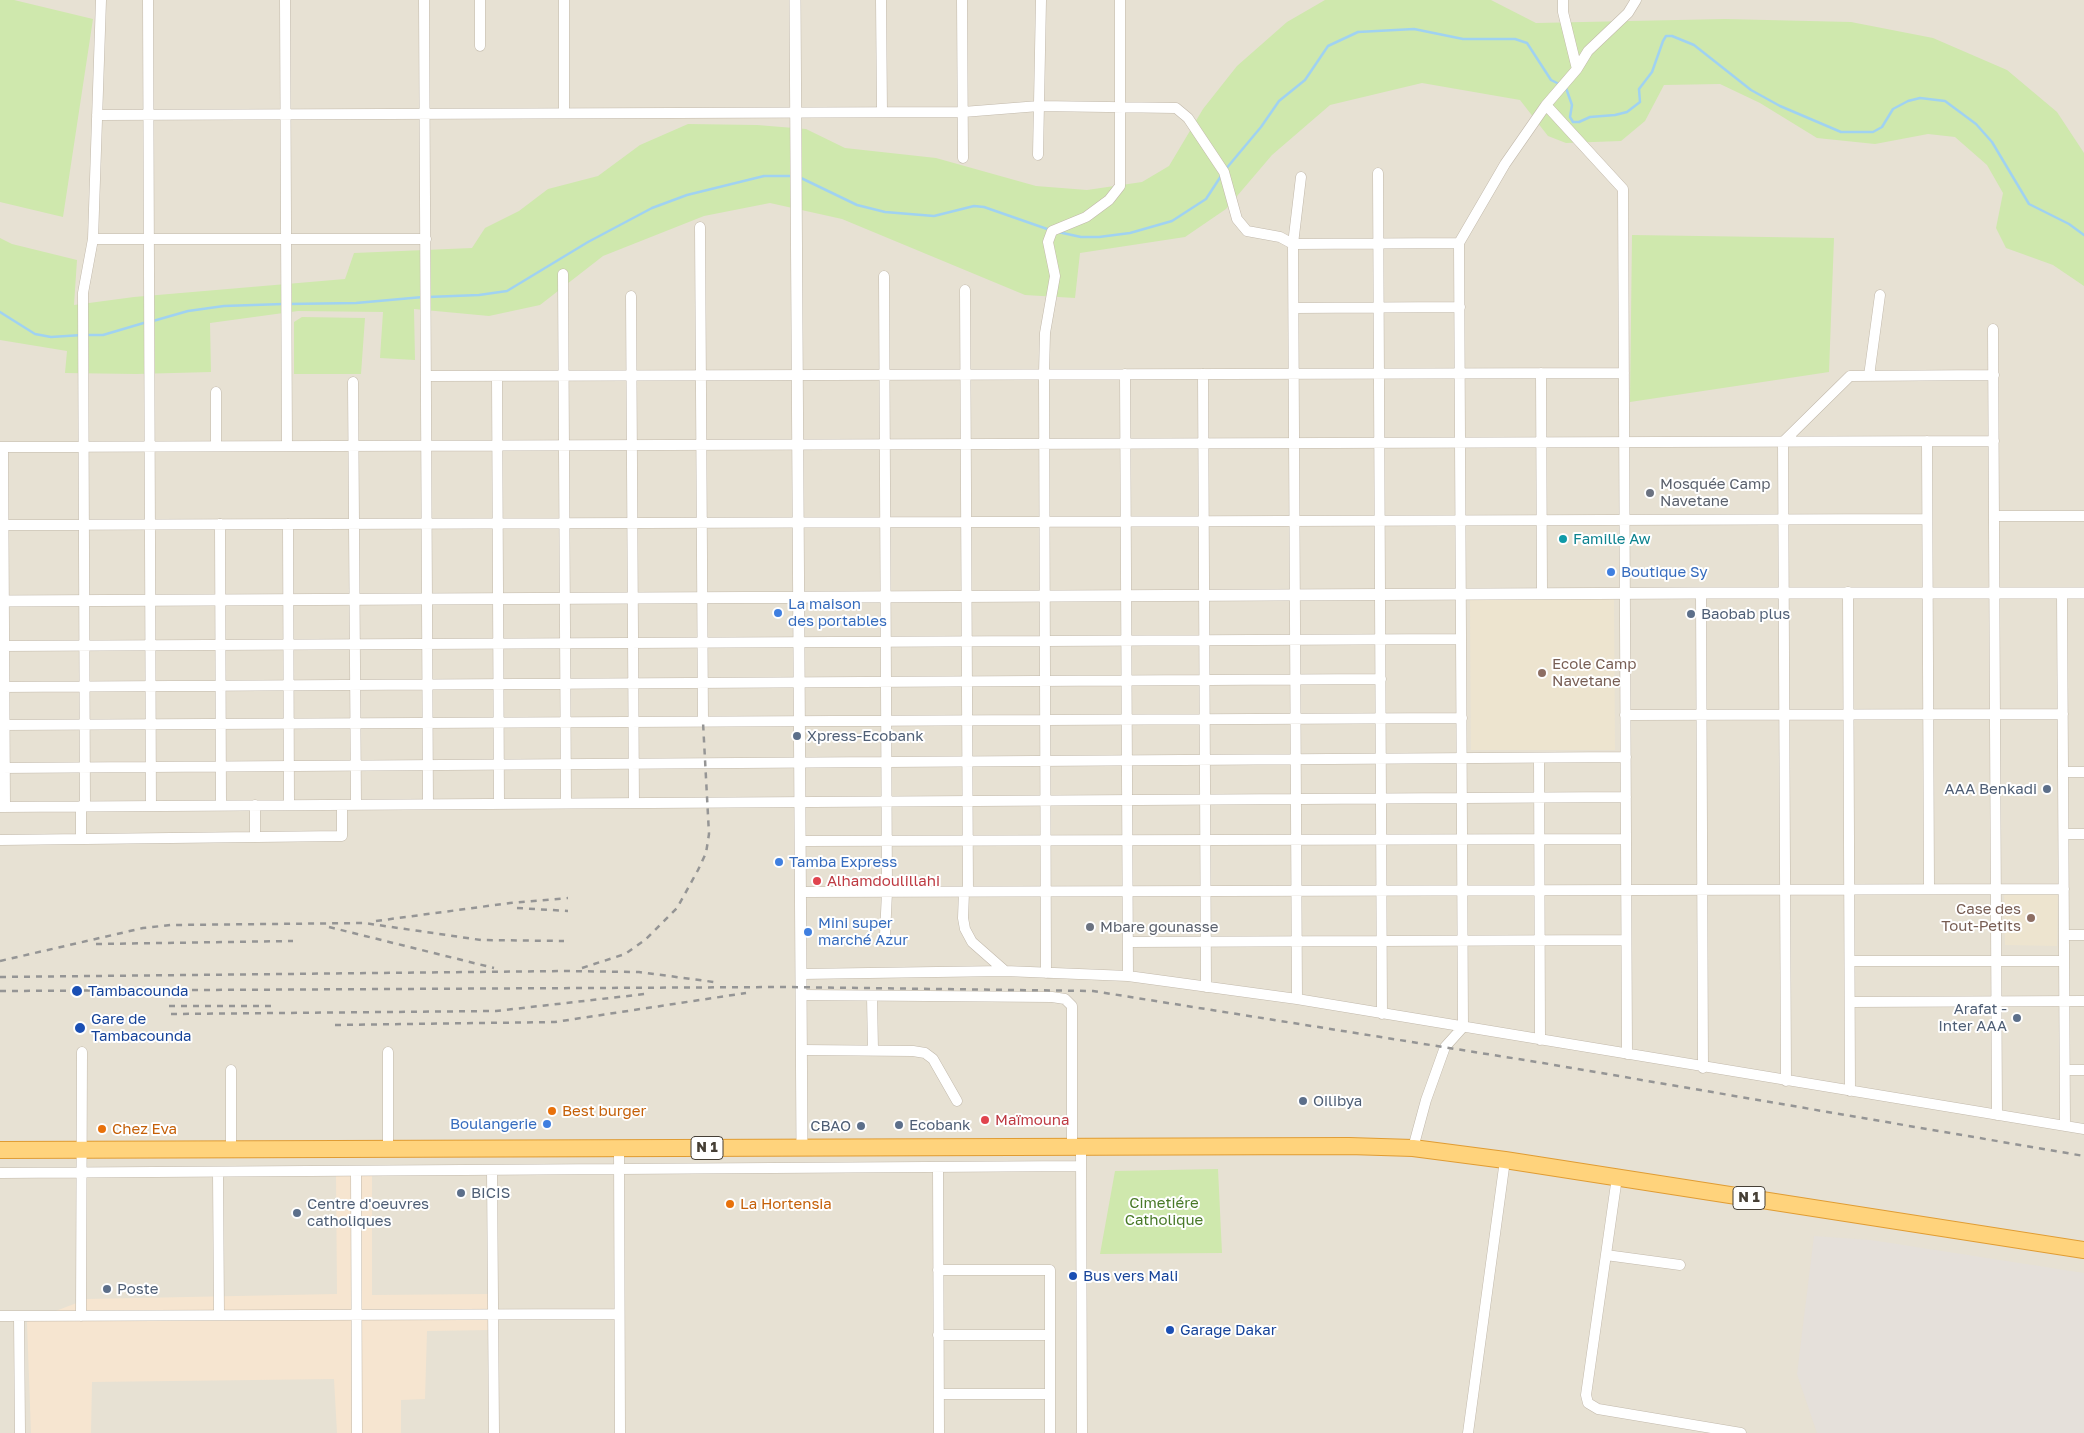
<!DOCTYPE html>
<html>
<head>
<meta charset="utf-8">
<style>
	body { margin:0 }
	canvas { display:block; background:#f3efe5 }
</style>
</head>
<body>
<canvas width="2084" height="1433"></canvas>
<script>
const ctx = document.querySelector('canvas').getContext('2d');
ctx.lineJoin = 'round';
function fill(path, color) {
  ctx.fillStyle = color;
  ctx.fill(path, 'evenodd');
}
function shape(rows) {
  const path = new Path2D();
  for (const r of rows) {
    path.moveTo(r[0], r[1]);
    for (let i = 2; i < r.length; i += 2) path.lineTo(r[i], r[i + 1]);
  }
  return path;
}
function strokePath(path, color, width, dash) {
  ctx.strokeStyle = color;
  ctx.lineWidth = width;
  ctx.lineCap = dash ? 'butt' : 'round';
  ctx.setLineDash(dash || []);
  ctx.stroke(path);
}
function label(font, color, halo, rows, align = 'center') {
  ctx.font = font + ' "Golos Text",sans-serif';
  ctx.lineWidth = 4;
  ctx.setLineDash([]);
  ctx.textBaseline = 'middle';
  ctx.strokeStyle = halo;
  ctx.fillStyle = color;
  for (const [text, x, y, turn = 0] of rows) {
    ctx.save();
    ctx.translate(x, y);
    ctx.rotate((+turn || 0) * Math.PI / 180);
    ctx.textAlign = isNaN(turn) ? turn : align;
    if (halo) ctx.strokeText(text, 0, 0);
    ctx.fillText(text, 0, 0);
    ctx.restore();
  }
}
const residential = shape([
	[0,0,2084,0,2084,1433,0,1433]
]);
const commercial = shape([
	[336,1175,372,1175,372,1295,490,1294,491,1330,427,1331,425,1399,401,1400,401,1433,337,1433,334,1379,92,1382,91,1433,31,1433,27,1322,87,1299,337,1294]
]);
const industrial = shape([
	[1814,1236,1871,1240,2084,1273,2084,1433,1817,1433,1797,1374]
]);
const education = shape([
	[1470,596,1614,597,1615,750,1471,750],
	[2004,890,2058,891,2057,946,2005,945]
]);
const green = shape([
	[0,0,14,0,93,19,63,217,0,202],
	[1325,0,1491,0,1536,23,1725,19,1851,22,1933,38,2007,70,2057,112,2084,153,2084,286,2053,265,2006,248,1996,228,2003,193,1987,165,1955,137,1928,134,1875,144,1817,138,1760,103,1720,84,1664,85,1645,121,1621,141,1566,143,1548,136,1520,100,1422,83,1330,105,1272,155,1226,209,1185,237,1080,253,1075,298,1025,295,842,219,770,203,704,216,603,256,540,305,489,316,414,309,415,360,380,358,383,312,298,311,210,323,211,372,136,374,65,373,67,351,0,340,0,238,12,244,77,260,74,305,134,297,345,279,354,253,472,248,485,228,519,211,548,189,598,176,640,145,688,124,757,125,806,129,845,148,936,158,1036,186,1087,190,1142,182,1169,166,1203,109,1237,66,1287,22],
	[1632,235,1834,238,1829,372,1630,402],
	[302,317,365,318,361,374,294,374,294,322],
	[1218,1169,1222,1253,1100,1254,1115,1171]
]);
const stream = shape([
	[1566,88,1572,105,1570,117,1573,122,1579,122,1590,117,1615,115,1627,112,1640,102,1639,89,1652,72,1663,41,1666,36,1672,36,1694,45,1751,90,1780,106,1841,132,1873,132,1882,127,1893,109,1908,101,1920,98,1945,101,1976,124,1992,142,2029,204,2069,224,2084,235],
	[1225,170,1261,127,1279,101,1305,80,1328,46,1358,32,1414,29,1463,39,1515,39,1527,43,1551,80,1559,84],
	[801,178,857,205,885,212,934,216,974,206,984,207,1050,230],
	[1058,232,1081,237,1099,237,1130,233,1172,221,1206,199,1221,176],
	[428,297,479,295,507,291,588,242,652,208,687,195,764,176,793,176],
	[288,304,356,303,423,297],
	[0,312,35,334,51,337,82,335],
	[153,321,188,311,224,306,283,304],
	[87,335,103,335,147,322]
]);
const minor = shape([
	[148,0,151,806],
	[285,0,287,446],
	[424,0,428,804],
	[480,0,480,46],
	[564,0,564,113],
	[881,0,882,112],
	[962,0,963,158],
	[1563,0,1563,12,1577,69],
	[1546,105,1623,189,1627,1054],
	[97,115,963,112,1039,106,1176,108,1188,118,1224,172,1237,219,1247,231,1280,237,1293,244,1459,243],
	[1038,155,1041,0],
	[1378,173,1382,1014],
	[700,227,703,722],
	[93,239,426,239],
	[563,274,566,803],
	[884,276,887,892,885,935],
	[965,290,968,892],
	[631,296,634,803],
	[1294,308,1460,307],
	[1993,329,1997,1115],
	[1541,373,1542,593],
	[1125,374,1128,976],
	[1203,374,1206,987],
	[426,376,1624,373],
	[497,376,499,804],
	[1869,376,1880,295],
	[353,382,356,805],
	[216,392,216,446],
	[1927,441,1929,889],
	[0,447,1994,441],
	[3,447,5,807],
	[1994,516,2084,516],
	[220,524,221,805],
	[288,524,289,805],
	[0,525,1927,519],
	[1848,592,1850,1091],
	[1701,593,1703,1068],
	[2062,593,2065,1126],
	[0,646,1461,639],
	[0,687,1381,679],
	[1625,715,2063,714],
	[0,725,1462,718],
	[1539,758,1540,1040],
	[0,768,1626,757],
	[2063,772,2084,772],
	[255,805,255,837],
	[81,806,81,839],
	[85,806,83,293,93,239,101,0],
	[0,807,1626,797],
	[2064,834,2084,834],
	[0,840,342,836,342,805],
	[801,841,1626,839],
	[801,892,2064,889],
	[964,892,963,918,965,929,972,942,1005,971],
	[2064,935,2084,935],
	[1128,942,1626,940],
	[1850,961,2064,961],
	[1046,973,1044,374,1045,333,1055,276,1048,242,1052,231,1086,217,1109,200,1120,186,1120,0],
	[801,974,1005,971,1128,976,1297,999,2084,1129],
	[801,995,1052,997,1065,999,1072,1006,1072,1147],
	[872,996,873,1050],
	[1297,999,1293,244,1301,177],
	[1850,1002,2084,1001],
	[802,1050,913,1051,925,1053,933,1059,957,1101],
	[2065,1070,2084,1070],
	[1786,1081,1783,442,1850,376,1994,375],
	[1081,1147,1082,1433],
	[619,1148,620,1433],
	[1413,1148,1426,1100,1445,1047,1463,1027,1459,243,1505,164,1546,105,1577,69,1588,51,1628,13,1636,0],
	[231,1149,231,1070],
	[388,1149,388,1052],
	[938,1167,939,1433],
	[492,1170,494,1433],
	[356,1171,357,1433],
	[218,1172,219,1315],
	[0,1173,1081,1166],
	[1617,1177,1586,1395,1588,1403,1598,1409,1741,1433],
	[1606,1255,1680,1265],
	[938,1270,1050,1270,1050,1433],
	[0,1316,619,1314],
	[19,1316,20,1433],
	[81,1316,82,1052],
	[938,1335,1050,1335],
	[939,1394,1050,1394],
	[1468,1433,1505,1160]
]);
const tertiary = shape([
	[795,0,802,1148],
	[0,601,1701,593,2084,593]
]);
const trunk = shape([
	[0,1150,1349,1146,1413,1148,1505,1160,2084,1250]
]);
const rail = shape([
	[517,908,568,911],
	[376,921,510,903,568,898],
	[329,927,494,968],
	[96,944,293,941],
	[0,961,143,928,171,925,364,923,481,940,564,941],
	[582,968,625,954,645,940,677,908,698,870,706,853,709,834,703,722],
	[0,977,565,971,639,972,714,982],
	[0,991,786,987,1093,991,1543,1063,2084,1156],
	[169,1006,277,1006],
	[171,1014,496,1011,645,994],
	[335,1025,555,1022,746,993]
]);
const markers = [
	[1650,493,5,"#6b7280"],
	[1563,539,5,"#0f9aa8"],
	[1611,572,5,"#3f7fe0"],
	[778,613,5,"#3f7fe0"],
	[1691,614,5,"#5c6f8a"],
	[1542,673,5,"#8d6e63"],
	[797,736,5,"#5c6f8a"],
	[2047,789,5,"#5c6f8a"],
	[779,862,5,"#3f7fe0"],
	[817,881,5,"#e0444e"],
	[2031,918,5,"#8d6e63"],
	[1090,927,5,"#6b7280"],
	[808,932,5,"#3f7fe0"],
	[77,991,6,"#1a4fb4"],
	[2017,1018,5,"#5c6f8a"],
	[80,1028,6,"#1a4fb4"],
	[1303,1101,5,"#5c6f8a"],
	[552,1111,5,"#e8710a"],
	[985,1120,5,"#e0444e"],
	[547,1124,5,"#3f7fe0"],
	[899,1125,5,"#5c6f8a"],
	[861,1126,5,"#5c6f8a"],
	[102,1129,5,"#e8710a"],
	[461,1193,5,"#5c6f8a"],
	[730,1204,5,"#e8710a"],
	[297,1213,5,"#5c6f8a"],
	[1073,1276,5,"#1a4fb4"],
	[107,1289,5,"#5c6f8a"],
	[1170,1330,5,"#1a4fb4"]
];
const shields = [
	[707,1148,32],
	[1749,1198,32]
];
const shieldNames = [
	["N 1",707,1148],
	["N 1",1749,1198]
];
const worshipNames = [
	["Mosquée Camp",1660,484],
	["Navetane",1660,501],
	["Mbare gounasse",1100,927]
];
const cultureNames = [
	["Famille Aw",1573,539]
];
const shopNames = [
	["Boutique Sy",1621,572],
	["La maison",788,604],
	["des portables",788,621],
	["Tamba Express",789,862],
	["Mini super",818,923],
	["marché Azur",818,940],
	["Boulangerie",537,1124,"right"]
];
const serviceNames = [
	["Baobab plus",1701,614],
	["Xpress-Ecobank",807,736],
	["AAA Benkadi",2037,789,"right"],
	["Arafat -",2007,1009,"right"],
	["Inter AAA",2007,1026,"right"],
	["Oilibya",1313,1101],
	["Ecobank",909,1125],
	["CBAO",851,1126,"right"],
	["BICIS",471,1193],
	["Centre d'oeuvres",307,1204],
	["catholiques",307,1221],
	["Poste",117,1289]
];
const educationNames = [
	["Ecole Camp",1552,664],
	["Navetane",1552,681],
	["Case des",2021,909,"right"],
	["Tout-Petits",2021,926,"right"]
];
const healthNames = [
	["Alhamdoulillahi",827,881],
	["Maïmouna",995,1120]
];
const transitNames = [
	["Tambacounda",88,991],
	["Gare de",91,1019],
	["Tambacounda",91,1036],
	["Bus vers Mali",1083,1276],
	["Garage Dakar",1180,1330]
];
const foodNames = [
	["Best burger",562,1111],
	["Chez Eva",112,1129],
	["La Hortensia",740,1204]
];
const parkNames = [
	["Cimetiére",1164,1203],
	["Catholique",1164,1220]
];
fill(residential, '#e7e1d3');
fill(commercial, '#f6e5d0');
fill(industrial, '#e5e0da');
fill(education, '#ede4cf');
fill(green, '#cfe8ad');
strokePath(stream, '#a0d2f1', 2.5);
strokePath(minor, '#c2b9ab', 11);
strokePath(tertiary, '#c2b9ab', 12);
strokePath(trunk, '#e09c33', 18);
strokePath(minor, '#fff', 10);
strokePath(tertiary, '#fff', 11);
strokePath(trunk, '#ffd37c', 16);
strokePath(rail, '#959595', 2.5, [6, 6]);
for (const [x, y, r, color] of markers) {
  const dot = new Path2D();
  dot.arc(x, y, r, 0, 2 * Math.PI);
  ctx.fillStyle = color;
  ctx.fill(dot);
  strokePath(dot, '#fff', 2);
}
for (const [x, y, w] of shields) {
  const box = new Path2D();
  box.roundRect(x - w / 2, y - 11.5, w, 23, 4);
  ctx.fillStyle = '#fff';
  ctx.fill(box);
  strokePath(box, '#463f35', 1);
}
label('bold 14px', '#463f35', null, shieldNames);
label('15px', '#5b616d', '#fff', worshipNames, 'left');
label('15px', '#0d838f', '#fff', cultureNames, 'left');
label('15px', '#366cbe', '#fff', shopNames, 'left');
label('15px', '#4e5e75', '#fff', serviceNames, 'left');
label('15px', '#785e54', '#fff', educationNames, 'left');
label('15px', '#be3a42', '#fff', healthNames, 'left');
label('15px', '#164399', '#fff', transitNames, 'left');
label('15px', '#c56008', '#fff', foodNames, 'left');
label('15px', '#487927', '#fff', parkNames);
</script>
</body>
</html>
